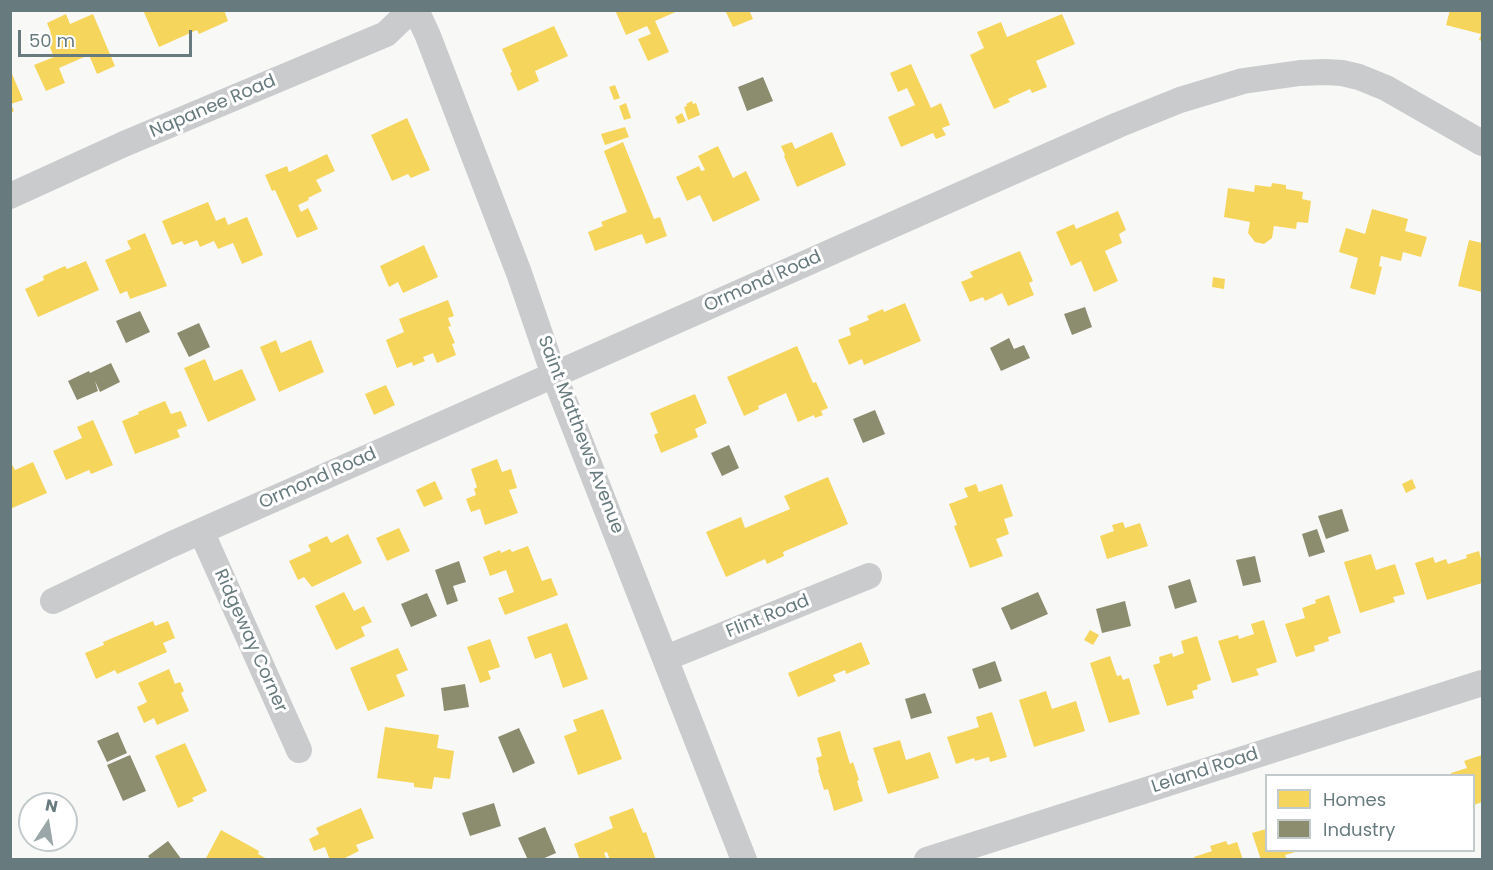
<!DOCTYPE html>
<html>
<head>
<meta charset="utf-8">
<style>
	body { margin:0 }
	#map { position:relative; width:1493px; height:870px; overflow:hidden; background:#f8f8f7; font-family:Poppins,sans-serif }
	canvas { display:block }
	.frame { position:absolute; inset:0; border:12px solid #677a7d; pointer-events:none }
	.legend { position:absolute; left:1265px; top:774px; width:210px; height:78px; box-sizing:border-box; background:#fff; border:2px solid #c2cacb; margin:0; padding:8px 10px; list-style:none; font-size:18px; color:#677a7d }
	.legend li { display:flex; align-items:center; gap:12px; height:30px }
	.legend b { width:30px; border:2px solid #c2cacb }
	.north { position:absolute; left:18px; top:792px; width:60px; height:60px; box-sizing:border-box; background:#fff; border:2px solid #c2cacb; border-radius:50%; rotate:12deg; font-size:16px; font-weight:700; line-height:24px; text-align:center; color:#677a7d }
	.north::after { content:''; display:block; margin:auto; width:21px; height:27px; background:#9aa6a8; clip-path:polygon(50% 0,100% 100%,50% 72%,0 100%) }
	.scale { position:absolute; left:18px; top:30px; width:174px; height:27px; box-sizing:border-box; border:3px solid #677a7d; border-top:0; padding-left:8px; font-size:18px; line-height:21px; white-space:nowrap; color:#677a7d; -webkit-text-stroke:4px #fff; paint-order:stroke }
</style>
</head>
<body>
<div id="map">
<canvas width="1493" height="870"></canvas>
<div class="frame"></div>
<ul class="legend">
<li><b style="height:16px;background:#f6d55c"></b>Homes</li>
<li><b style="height:16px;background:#8c8c6e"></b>Industry</li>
</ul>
<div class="north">N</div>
<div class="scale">50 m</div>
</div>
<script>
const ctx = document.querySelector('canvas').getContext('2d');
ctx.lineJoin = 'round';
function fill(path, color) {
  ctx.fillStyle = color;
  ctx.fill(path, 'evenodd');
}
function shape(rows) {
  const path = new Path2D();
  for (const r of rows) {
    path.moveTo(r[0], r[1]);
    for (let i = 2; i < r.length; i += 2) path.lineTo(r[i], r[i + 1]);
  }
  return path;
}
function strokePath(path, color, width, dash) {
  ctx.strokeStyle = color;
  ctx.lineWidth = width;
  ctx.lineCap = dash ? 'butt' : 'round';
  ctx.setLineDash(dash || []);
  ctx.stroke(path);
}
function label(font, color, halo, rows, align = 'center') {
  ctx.font = font + ' Poppins,sans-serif';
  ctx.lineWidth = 6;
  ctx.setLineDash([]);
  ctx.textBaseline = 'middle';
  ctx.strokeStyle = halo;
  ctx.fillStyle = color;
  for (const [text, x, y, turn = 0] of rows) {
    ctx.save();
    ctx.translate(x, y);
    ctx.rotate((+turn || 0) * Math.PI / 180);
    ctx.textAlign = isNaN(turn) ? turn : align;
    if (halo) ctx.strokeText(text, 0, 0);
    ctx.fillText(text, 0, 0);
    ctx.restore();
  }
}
const homes = shape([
	[143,10,224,10,228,21,199,34,197,30,159,47],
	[615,10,680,10,655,21,669,52,648,61,638,39,651,34,647,26,626,35],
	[725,10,749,10,753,19,733,27],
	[1450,10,1482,10,1482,41,1479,40,1481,34,1446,25],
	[66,14,70,24,93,14,115,66,97,74,89,55,59,68,65,83,46,91,34,65,54,57,45,35,51,33,47,23],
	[1062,14,1075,44,1036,61,1047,87,1032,93,1030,89,1008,99,1010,102,994,109,970,55,984,48,977,32,1001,22,1007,37],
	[554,26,568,56,535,71,539,81,518,91,510,73,512,72,502,49],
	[911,64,931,108,941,103,950,125,942,128,946,135,936,139,933,133,901,147,888,117,915,105,907,88,898,92,890,73],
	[10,69,23,100,11,104,14,111,10,113],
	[615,85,620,98,614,100,609,87],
	[692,101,693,104,696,103,700,115,688,120,684,107,687,106,686,104],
	[626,103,631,118,624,120,619,106],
	[682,113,686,121,678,124,675,117],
	[407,118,430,170,411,178,408,174,392,181,371,135],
	[625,127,629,137,605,145,601,134],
	[832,132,846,165,797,187,784,156,785,155,781,146,792,142,795,149],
	[623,142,654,219,660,217,667,236,646,244,642,234,595,251,588,232,603,226,601,222,627,212,604,151],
	[718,146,733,178,746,171,760,200,713,222,700,195,687,201,676,177,699,166,701,171,705,170,698,156],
	[327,154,335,171,316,180,322,191,308,198,309,200,298,205,301,212,308,208,318,229,297,238,275,190,272,191,265,175,287,166,289,172],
	[1272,183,1286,185,1286,189,1303,192,1302,199,1311,201,1308,223,1297,222,1296,229,1274,226,1272,238,1264,244,1255,242,1248,233,1250,222,1224,217,1228,188,1254,192,1255,185,1271,187],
	[208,202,216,221,225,217,228,225,247,217,263,255,242,264,233,243,218,249,214,241,200,247,197,240,184,245,182,241,172,245,162,221],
	[1372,209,1408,219,1405,231,1427,237,1421,257,1403,252,1401,261,1381,256,1379,266,1382,267,1375,295,1350,288,1358,258,1339,252,1346,228,1365,234],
	[1118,211,1126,230,1119,234,1122,243,1105,251,1118,281,1094,292,1081,261,1071,266,1056,232,1074,224,1076,229],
	[145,233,167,286,130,299,127,291,120,294,105,260,131,249,127,241],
	[1469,240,1482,243,1482,292,1458,286],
	[424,245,438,277,403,293,398,282,389,287,380,266],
	[1020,251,1033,281,1029,283,1034,295,1008,306,1002,293,985,301,983,297,970,302,961,282,973,277,970,272],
	[86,261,99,290,38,317,25,289,44,280,43,276,65,266,67,269],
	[1213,277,1225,279,1224,289,1212,287],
	[448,300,454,316,448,318,451,326,448,327,455,343,452,344,456,355,437,363,433,353,423,357,425,361,413,366,412,362,397,368,386,340,404,332,399,319],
	[905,303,921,341,864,365,862,359,849,365,838,340,851,335,849,328,869,320,867,316,883,309,884,312],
	[276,340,281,353,311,340,324,372,279,392,260,347],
	[797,346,813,383,816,382,828,408,821,411,823,415,815,418,814,415,798,422,786,393,758,406,759,409,744,416,727,377],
	[205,359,214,381,242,369,256,400,208,422,184,368],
	[386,385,395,405,374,415,365,394],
	[695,394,707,423,695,429,698,437,661,453,654,435,658,433,650,413],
	[165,401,171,414,181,411,187,426,177,430,180,437,135,454,122,421,139,414,138,412],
	[93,420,113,465,91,474,89,470,66,480,53,451,82,438,77,427],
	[497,459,502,472,511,469,517,488,509,490,518,513,485,525,480,509,471,512,466,499,476,495,474,489,477,487,471,469],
	[10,461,15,470,33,462,47,493,10,509],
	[828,477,848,524,783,552,784,556,767,564,765,559,726,577,706,532,741,517,745,528,790,509,784,496],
	[1412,479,1416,488,1406,493,1402,484],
	[435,481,443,499,424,507,416,490],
	[976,484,979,492,1002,484,1013,516,1004,519,1009,534,996,539,1003,556,970,568,954,526,957,525,949,504,968,497,964,488],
	[1123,522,1125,528,1140,523,1148,546,1107,559,1100,536,1114,531,1112,525],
	[399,528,410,551,387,561,376,538],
	[348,534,362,563,312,587,304,577,298,580,289,561,311,551,308,545,327,536,331,543],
	[528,546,542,581,551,578,558,595,505,615,498,598,514,592,506,570,490,576,483,557,500,550,501,553,510,549,512,552],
	[1479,551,1482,563,1482,583,1427,600,1415,563,1433,557,1435,563,1446,559,1448,564,1467,558,1466,555],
	[1371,554,1376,570,1395,564,1405,594,1393,597,1395,602,1360,613,1344,562],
	[344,592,354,611,364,606,372,622,361,627,365,636,336,650,315,606],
	[1329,595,1341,633,1328,637,1329,641,1314,646,1315,651,1296,657,1285,624,1305,618,1302,608,1316,603,1315,600],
	[1264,620,1277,662,1256,669,1259,675,1232,683,1218,641,1238,635,1239,639,1254,634,1251,624],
	[153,621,155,626,168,621,175,638,163,643,167,652,117,674,115,670,96,679,85,653,104,645,103,642],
	[567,623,588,679,563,688,551,653,535,659,527,637],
	[1090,630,1099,635,1093,645,1084,640],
	[1197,636,1211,680,1197,685,1198,689,1192,691,1194,698,1167,706,1153,665,1160,663,1159,657,1172,653,1173,657,1184,653,1181,641],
	[490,639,500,667,488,671,491,679,480,683,467,647],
	[861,642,870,664,846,674,845,670,833,675,836,681,798,697,788,673],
	[398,648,408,670,396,675,405,696,368,711,350,668],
	[1110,656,1117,676,1121,675,1123,680,1129,678,1140,714,1109,723,1090,663],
	[169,669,175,684,180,682,184,691,181,693,189,711,157,725,154,718,144,723,137,707,147,702,138,683],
	[1046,691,1052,709,1076,701,1085,731,1034,747,1019,700],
	[603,709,622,759,578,775,564,736,577,731,573,720],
	[992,712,1007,757,990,762,989,757,975,761,974,758,956,764,947,737,979,727,976,717],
	[385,727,439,735,437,748,454,751,450,779,434,777,432,789,414,787,414,783,377,778],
	[840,731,850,764,853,762,859,780,857,781,863,801,834,811,828,789,824,790,818,770,819,769,816,758,822,756,817,738],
	[900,740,906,760,930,752,939,778,888,794,873,748],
	[185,743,207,791,192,798,194,801,178,808,155,756],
	[1482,755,1482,802,1474,805,1474,776,1452,776,1451,773,1467,768,1464,761],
	[361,808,374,838,356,845,359,851,341,860,330,860,325,847,314,851,309,839,319,834,316,828],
	[633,808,643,833,646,832,656,860,610,860,607,852,604,853,607,860,580,860,574,844,613,828,609,817],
	[1266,829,1266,850,1299,851,1285,855,1287,860,1261,860,1252,833],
	[221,830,259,851,258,854,269,860,205,860],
	[1226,841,1228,845,1237,842,1243,860,1194,860,1194,857,1212,851,1210,846]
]);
const industry = shape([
	[763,77,773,101,747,111,738,87],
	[1085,307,1092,327,1072,335,1064,314],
	[140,311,150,332,126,343,116,321],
	[199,323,210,347,189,357,177,333],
	[1009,338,1014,349,1024,345,1030,358,1001,371,990,348],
	[111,363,120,382,100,392,95,381,98,391,77,400,68,381,89,371,90,373],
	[875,410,885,434,863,443,853,419],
	[729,445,739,468,722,476,711,453],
	[1342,509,1349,531,1326,539,1318,516],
	[1317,529,1325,552,1309,557,1302,534],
	[1255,556,1261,582,1243,586,1236,560],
	[459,561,466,582,453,586,458,601,447,605,435,570],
	[1190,579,1197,602,1175,609,1168,586],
	[1038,592,1048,614,1011,630,1001,608],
	[427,593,437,616,411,627,401,604],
	[1125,601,1131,626,1102,633,1096,609],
	[995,661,1002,681,979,689,972,669],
	[465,684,469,707,444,711,441,688],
	[925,693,932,713,911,719,905,699],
	[519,728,535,763,513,773,498,737],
	[118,732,127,753,107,762,97,741],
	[130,755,146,791,123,801,107,765],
	[494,803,501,826,470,836,462,813],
	[545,827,556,853,540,860,528,860,518,838],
	[168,841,182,860,151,860,148,856]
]);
const street = shape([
	[416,10,428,36,519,273,554,375,744,860],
	[10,196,124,144,386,34,411,10],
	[201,531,299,750],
	[53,601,170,545,1118,125,1180,100,1243,81,1300,73,1325,72,1342,73,1359,77,1386,88,1482,143],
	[666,658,869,576],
	[927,860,1482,683]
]);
const streetNames = [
	["Napanee Road",213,107,-23],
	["Ormond Road",763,282,-24],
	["Saint Matthews Avenue",580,435,69],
	["Ormond Road",318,479,-24],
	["Flint Road",768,617,-22],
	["Ridgeway Corner",250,641,66],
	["Leland Road",1205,771,-18]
];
fill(homes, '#f6d55c');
fill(industry, '#8c8c6e');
strokePath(street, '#c9cbcc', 26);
label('18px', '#677a7d', '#fff', streetNames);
</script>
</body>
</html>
